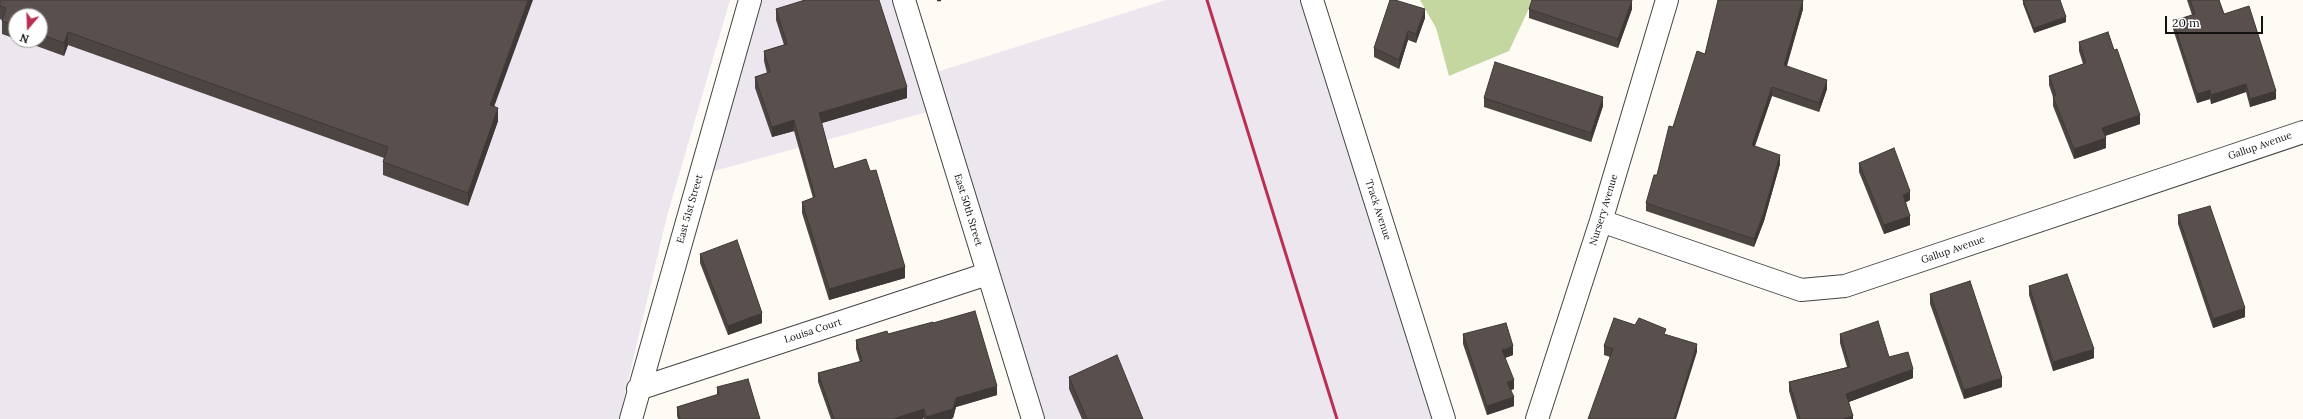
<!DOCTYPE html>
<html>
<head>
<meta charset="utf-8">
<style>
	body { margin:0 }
	#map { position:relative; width:2303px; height:419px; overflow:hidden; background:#fefbf5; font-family:Lora,serif }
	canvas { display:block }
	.north { position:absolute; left:8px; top:8px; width:40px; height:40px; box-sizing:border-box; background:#fff; border:1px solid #a0a0a0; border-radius:50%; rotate:199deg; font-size:11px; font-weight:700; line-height:16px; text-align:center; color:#111 }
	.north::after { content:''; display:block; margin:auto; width:14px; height:18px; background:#b93053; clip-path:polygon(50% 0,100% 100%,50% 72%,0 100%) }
	.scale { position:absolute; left:2165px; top:16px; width:98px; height:18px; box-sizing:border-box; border:2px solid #111; border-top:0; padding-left:5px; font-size:12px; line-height:14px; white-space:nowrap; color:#111; -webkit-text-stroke:3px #fff; paint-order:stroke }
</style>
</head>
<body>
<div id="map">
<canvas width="2303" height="419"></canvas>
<div class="north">N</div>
<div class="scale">20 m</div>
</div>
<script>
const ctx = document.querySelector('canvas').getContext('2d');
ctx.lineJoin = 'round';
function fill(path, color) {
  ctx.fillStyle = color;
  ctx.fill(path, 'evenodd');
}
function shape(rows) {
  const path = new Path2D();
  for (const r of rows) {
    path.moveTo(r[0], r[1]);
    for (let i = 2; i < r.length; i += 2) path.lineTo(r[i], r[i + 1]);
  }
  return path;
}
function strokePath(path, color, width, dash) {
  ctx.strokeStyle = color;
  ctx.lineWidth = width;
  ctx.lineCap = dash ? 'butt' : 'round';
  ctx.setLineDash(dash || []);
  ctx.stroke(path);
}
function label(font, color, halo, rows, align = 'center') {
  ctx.font = font + ' Lora,serif';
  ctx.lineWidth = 4;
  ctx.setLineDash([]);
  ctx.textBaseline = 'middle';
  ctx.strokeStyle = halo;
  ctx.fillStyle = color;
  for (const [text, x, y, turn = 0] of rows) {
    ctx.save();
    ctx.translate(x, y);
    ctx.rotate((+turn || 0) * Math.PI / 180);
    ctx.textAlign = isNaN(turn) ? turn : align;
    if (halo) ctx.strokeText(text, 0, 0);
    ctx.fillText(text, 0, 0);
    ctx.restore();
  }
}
const industrial = shape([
	[0,0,730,0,667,216,619,419,0,419],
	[16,16,40,16,40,40,16,40],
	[750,0,904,0,927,75,1166,0,1312,0,1441,419,1034,419,938,109,700,175]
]);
const forest = shape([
	[1420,0,1533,0,1509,51,1449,76,1436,28]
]);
const path = shape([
	[937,0,941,0]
]);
const minor = shape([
	[904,0,1033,419],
	[1312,0,1444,419],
	[1601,221,1801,290,1845,286,2303,132],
	[638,389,987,274],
	[631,419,750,0],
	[1537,419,1601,221,1667,0]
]);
const rail = shape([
	[1207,0,1337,419]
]);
const wall = shape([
	[0,0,495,106,498,121,468,206,383,175,383,162,384,158,68,45,64,56,20,40,40,40,40,16,16,16,16,39,2,34,2,20,0,19],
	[2023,0,2060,0,2066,22,2034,33,2023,4],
	[2187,0,2219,0,2224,14,2276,99,2250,107,2246,92,2211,104,2210,99,2197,103,2173,29,2173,21,2192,15],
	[776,9,907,98,821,123,834,169,870,171,905,278,829,300,802,213,802,202,813,198,794,131,772,137,755,88,755,77,767,73,764,61,764,51,784,45,776,20],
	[1529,9,1632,9,1618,48,1529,18],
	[1803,9,1787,66,1827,89,1819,112,1772,96,1755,146,1780,164,1764,221,1754,247,1646,211,1646,203,1657,175,1673,127,1705,54],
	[1425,18,1416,43,1408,40,1399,69,1374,57,1374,48],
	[2079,42,2140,124,2105,136,2106,148,2074,159,2053,106,2053,97,2049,85,2049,76,2083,64,2079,51],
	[1484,98,1603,106,1591,142,1484,107],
	[1859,163,1910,200,1906,202,1910,225,1884,234,1859,172],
	[2178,215,2245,317,2213,328,2178,224],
	[700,254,762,323,728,335,700,263],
	[2029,286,2094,358,2053,371,2029,295],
	[1930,294,2002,387,1964,399,1930,304],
	[933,323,997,395,956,407,953,418,951,419,924,419,924,418,922,419,831,419,818,382,818,373,860,362,856,349,856,340,888,334],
	[1463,334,1513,355,1505,358,1514,389,1511,390,1514,406,1487,415,1463,344],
	[1840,334,1889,357,1913,378,1849,402,1853,419,1797,419,1789,391,1789,382,1847,367,1840,343],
	[1666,335,1697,352,1610,357,1604,355,1604,346],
	[1069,377,1143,419,1082,419,1069,389],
	[717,387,760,419,678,419,677,416,677,407,717,395]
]);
const shadedWall = shape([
	[528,0,533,0,490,118,490,105],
	[1632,0,1632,9,1618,48,1618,39],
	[1803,0,1803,9,1784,74,1784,65],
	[1425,9,1425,18,1416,43,1416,34],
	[2066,17,2066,22,2034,33,2034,28],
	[1408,31,1408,40,1399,69,1399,60],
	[68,32,68,45,64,56,64,43],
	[1827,80,1827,89,1819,112,1819,103],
	[2246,84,2246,92,2211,104,2211,95],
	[907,87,907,98,819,124,819,113],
	[1772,87,1772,96,1752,154,1752,145],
	[2210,90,2210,99,2197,103,2197,94],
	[2276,91,2276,99,2250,107,2250,99],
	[1603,97,1603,106,1591,142,1591,133],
	[498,108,498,121,468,206,468,193],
	[2140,115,2140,124,2102,137,2102,128],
	[794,120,794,131,772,137,772,127],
	[2106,138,2106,148,2074,159,2074,149],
	[1780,155,1780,164,1764,221,1754,247,1754,239],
	[1910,191,1910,200,1903,204,1903,195],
	[1910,216,1910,225,1884,234,1884,225],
	[905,267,905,278,829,300,829,289],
	[2245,308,2245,317,2213,328,2213,319],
	[762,313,762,323,728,335,728,326],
	[1697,344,1697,352,1676,419,1674,419],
	[1513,346,1513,355,1502,359,1502,350],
	[2094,349,2094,358,2053,371,2053,362],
	[1913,369,1913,378,1846,403,1846,394],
	[2002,378,2002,387,1964,399,1964,390],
	[1514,380,1514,389,1507,391,1507,382],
	[997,386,997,395,956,407,953,418,951,419,926,419,926,417,956,398],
	[1514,397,1514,406,1487,415,1487,406],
	[924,409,924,418,922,419,893,419],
	[1853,416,1853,419,1843,419]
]);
const building = shape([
	[0,0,528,0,490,105,498,108,468,193,383,162,388,147,68,32,64,43,40,34,40,16,16,16,16,26,2,21,6,8,0,6,0,0],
	[805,0,879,0,907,87,819,113,834,169,866,159,870,171,876,170,905,267,829,289,802,202,815,197,794,120,772,127,755,77,770,72,764,51,787,44,776,9,805,0],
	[1390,0,1395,0,1425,9,1416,34,1408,31,1399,60,1374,48,1390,0],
	[1532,0,1632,0,1618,39,1529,9,1532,0],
	[1718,0,1803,0,1784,65,1827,80,1819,103,1772,87,1752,145,1780,155,1764,212,1754,239,1646,203,1654,175,1657,175,1669,126,1673,127,1697,51,1705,54,1718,0],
	[2023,0,2060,0,2066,17,2034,28,2023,0],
	[2190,0,2219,0,2224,14,2249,6,2276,91,2250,99,2246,84,2211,95,2210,90,2197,94,2173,21,2195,14,2190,0],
	[2108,32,2114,50,2117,49,2140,115,2102,128,2106,138,2074,149,2053,97,2056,95,2049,76,2086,63,2079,42,2108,32],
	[1495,62,1603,97,1591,133,1484,98,1495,62],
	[1894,148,1910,191,1903,195,1910,216,1884,225,1859,163,1894,148],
	[2210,206,2245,308,2213,319,2178,215,2210,206],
	[737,240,762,313,728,326,700,254,737,240],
	[2067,274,2094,349,2053,362,2029,286,2067,274],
	[1970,281,2002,378,1964,390,1930,294,1970,281],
	[975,311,997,386,956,398,953,409,926,417,924,409,893,419,834,419,818,373,862,361,856,340,887,331,888,334,933,322,933,323,975,311],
	[1614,318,1635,325,1639,318,1666,329,1664,334,1697,344,1674,419,1588,419,1613,349,1604,346,1614,318],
	[1878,321,1889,357,1908,352,1913,369,1846,394,1853,416,1843,419,1800,419,1789,382,1850,367,1840,334,1878,321],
	[1506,323,1513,346,1502,350,1514,380,1507,382,1514,397,1487,406,1463,334,1506,323],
	[1117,355,1143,419,1087,419,1069,377,1117,355],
	[748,379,760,419,680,419,677,407,719,394,717,387,748,379]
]);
const streetNames = [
	["Gallup Avenue",2260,146,-19],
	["East 51st Street",690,209,-74],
	["East 50th Street",968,210,73],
	["Track Avenue",1378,210,72],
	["Nursery Avenue",1604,210,-73],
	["Gallup Avenue",1953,250,-19],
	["Louisa Court",813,331,-18]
];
fill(industrial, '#ece6ee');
fill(forest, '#c4d7a0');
strokePath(minor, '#444', 24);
strokePath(path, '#333', 2.5, [4, 2]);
strokePath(minor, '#fff', 22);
strokePath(rail, '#b93053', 3);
fill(wall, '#4d4542');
fill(shadedWall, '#3e3836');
fill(building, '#59504d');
strokePath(building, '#3e3836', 1);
label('10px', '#111', '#fff', streetNames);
</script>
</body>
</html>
